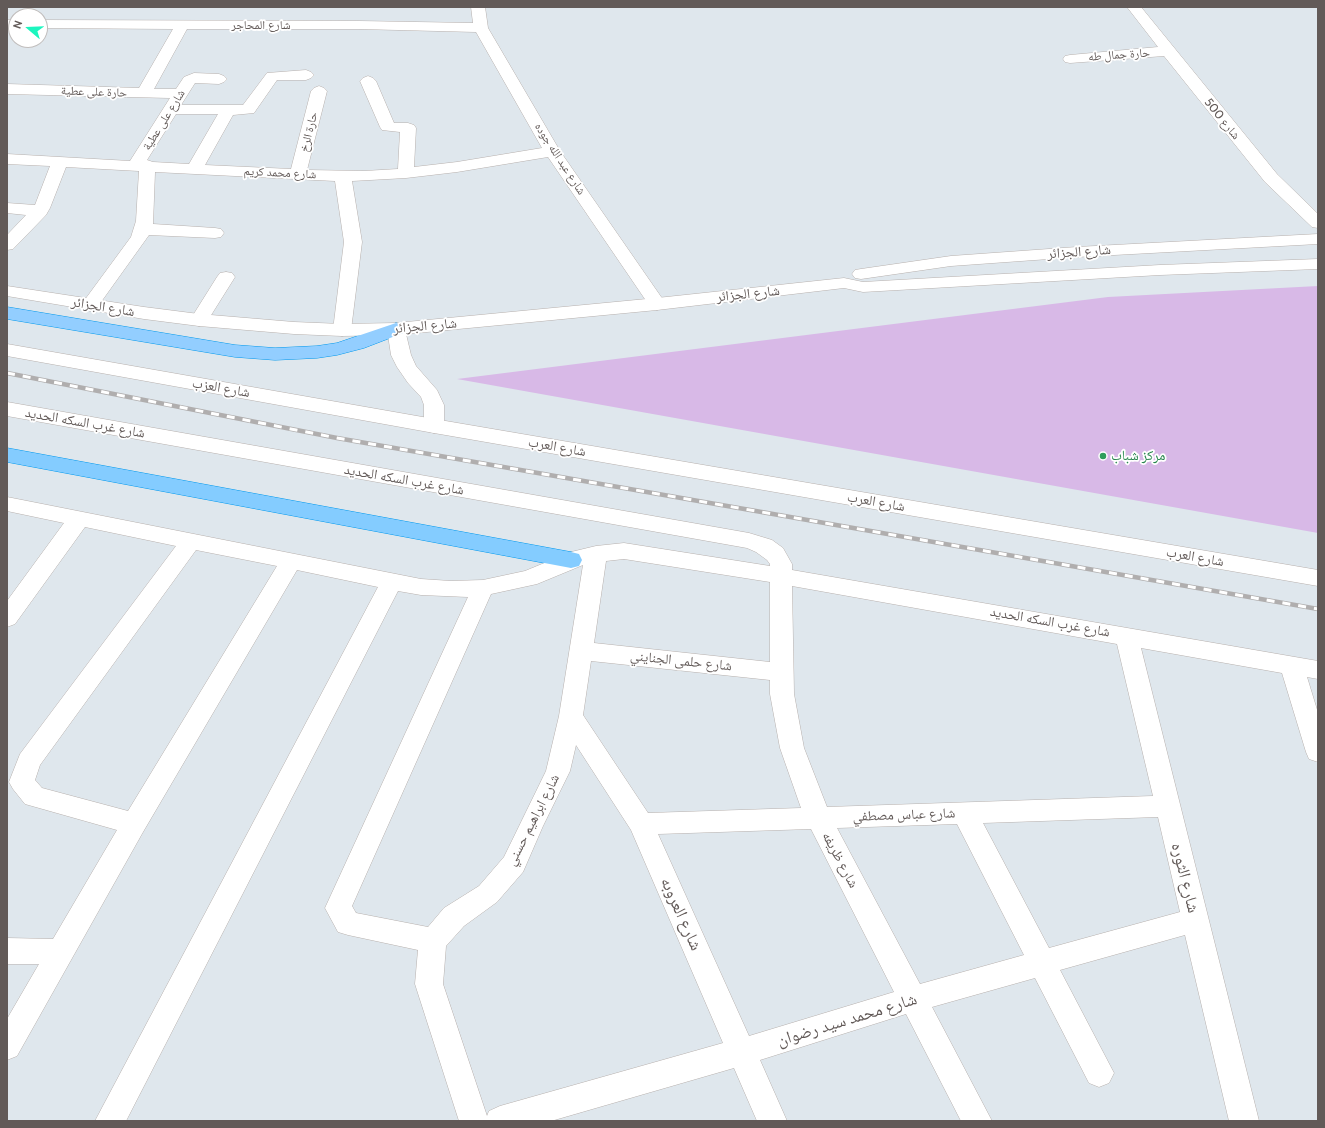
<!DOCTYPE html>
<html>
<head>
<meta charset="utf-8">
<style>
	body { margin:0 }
	#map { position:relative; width:1325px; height:1128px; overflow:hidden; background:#dfe7ed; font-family:Cabin,sans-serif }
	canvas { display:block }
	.frame { position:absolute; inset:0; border:8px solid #625a58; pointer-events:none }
	.north { position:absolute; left:8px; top:8px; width:40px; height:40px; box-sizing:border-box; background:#fff; border:1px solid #c0bdbc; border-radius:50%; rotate:289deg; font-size:11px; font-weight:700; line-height:16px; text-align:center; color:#625a58 }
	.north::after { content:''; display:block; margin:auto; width:14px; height:18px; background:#1cf6bf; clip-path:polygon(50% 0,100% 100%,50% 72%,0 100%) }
</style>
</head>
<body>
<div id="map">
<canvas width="1325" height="1128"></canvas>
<div class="frame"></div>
<div class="north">N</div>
</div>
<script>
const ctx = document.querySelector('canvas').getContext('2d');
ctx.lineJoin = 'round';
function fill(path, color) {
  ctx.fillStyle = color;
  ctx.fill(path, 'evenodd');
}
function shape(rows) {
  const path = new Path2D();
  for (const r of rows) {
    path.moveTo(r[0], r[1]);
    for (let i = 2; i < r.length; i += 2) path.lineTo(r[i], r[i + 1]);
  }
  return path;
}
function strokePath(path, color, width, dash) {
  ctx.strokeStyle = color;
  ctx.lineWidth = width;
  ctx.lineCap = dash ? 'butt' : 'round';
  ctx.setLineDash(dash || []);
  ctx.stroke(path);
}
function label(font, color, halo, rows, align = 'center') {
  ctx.font = font + ' Cabin,"Noto Naskh Arabic",sans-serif';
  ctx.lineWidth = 3.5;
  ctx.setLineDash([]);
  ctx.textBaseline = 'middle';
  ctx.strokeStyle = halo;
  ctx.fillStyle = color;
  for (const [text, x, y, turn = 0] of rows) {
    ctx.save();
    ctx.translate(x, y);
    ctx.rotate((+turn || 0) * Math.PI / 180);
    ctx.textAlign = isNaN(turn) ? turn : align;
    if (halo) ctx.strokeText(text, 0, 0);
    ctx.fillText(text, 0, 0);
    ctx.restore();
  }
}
const green = shape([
	[1318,286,1318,533,457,379,1108,297]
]);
const minor = shape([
	[471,7,485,7,488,28,560,151,666,304,663,308,657,310,651,308,548,157,457,172,406,178,352,181,362,242,351,330,349,334,342,336,335,334,333,330,344,242,335,181,155,172,153,224,215,228,221,229,224,233,221,237,215,238,149,235,96,309,90,311,84,309,81,305,131,237,136,221,139,171,66,167,50,208,46,215,13,249,7,250,7,235,26,215,7,213,7,203,35,205,50,166,7,164,7,154,130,161,170,98,7,94,7,84,139,88,173,29,40,28,40,20,359,21,473,23,471,7],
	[187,29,359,29,476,32,542,148,457,162,414,167,416,128,414,125,408,123,394,123,376,81,373,78,368,76,363,78,360,81,380,127,382,130,400,132,398,169,364,171,307,170,327,91,324,88,319,86,314,88,311,91,291,169,205,165,233,115,254,113,277,80,306,80,311,78,314,75,311,72,306,70,267,73,243,105,181,105,195,83,219,84,224,82,227,79,224,76,219,74,194,73,184,77,176,89,154,89,187,29],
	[176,114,218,114,189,164,153,162,147,160,176,114],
	[1127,7,1141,7,1277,174,1318,214,1318,228,1312,227,1265,182,1164,56,1070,63,1065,62,1063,59,1065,56,1070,55,1158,47,1127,7],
	[7,20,16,20,16,28,7,28,7,20],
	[226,272,232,273,235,277,208,320,206,324,199,326,192,324,190,320,217,277,220,273,226,272],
	[7,344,434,419,1318,570,1318,586,434,433,7,356,7,344],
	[7,402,749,533,772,540,783,548,792,564,792,570,1318,661,1318,679,1307,677,1318,713,1318,762,1309,759,1306,752,1282,673,1141,648,1259,1121,1229,1121,1185,935,1060,970,1114,1073,1109,1083,1099,1087,1089,1083,1035,978,932,1007,992,1121,961,1121,906,1014,760,1060,787,1121,757,1121,734,1068,551,1121,459,1121,415,984,418,950,348,935,338,932,325,908,468,597,421,595,398,591,126,1121,95,1121,378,587,297,570,143,832,17,1056,7,1060,7,1019,39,964,7,964,7,938,53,939,117,830,25,804,13,789,9,782,20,754,176,546,85,527,15,624,7,627,7,601,64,523,7,511,7,497,421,579,451,581,483,580,525,571,571,552,596,546,624,543,770,566,770,564,767,560,756,552,747,548,7,416,7,402],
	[196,550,277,566,128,811,42,788,35,780,40,765,196,550],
	[624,559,770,582,770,662,594,643,606,561,624,559],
	[583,565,559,716,546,771,504,857,479,886,444,908,428,927,356,913,352,906,491,594,537,584,583,565],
	[792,586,1117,644,1153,796,827,807,804,748,794,694,792,586],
	[591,661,770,680,770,694,780,748,801,808,648,813,583,715,591,661],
	[576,745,631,830,723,1043,500,1106,489,1111,487,1116,443,984,446,946,464,926,497,902,523,872,543,826,570,771,576,745],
	[1158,817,1180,912,1049,948,983,823,1158,817],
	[957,824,1024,955,920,984,837,828,957,824],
	[811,829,894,992,749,1036,658,834,811,829]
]);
const tertiary = shape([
	[1318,234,1318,244,1077,257,951,266,861,279,855,278,852,274,855,270,861,269,951,256,1077,247,1318,234],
	[1318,259,1318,269,1160,275,863,292,844,288,657,310,406,334,411,355,416,366,437,390,444,405,444,426,441,431,434,433,427,431,424,426,424,405,421,397,408,383,397,367,391,355,388,335,342,336,294,334,199,326,144,319,7,296,7,286,144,307,199,314,294,322,342,324,396,323,657,298,844,278,863,282,1160,265,1318,259]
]);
const trunk = shape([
	[7,307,235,345,275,348,317,346,337,343,396,323,403,325,405,329,403,333,364,348,337,355,317,358,275,360,235,357,7,319,7,307]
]);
const motorway = shape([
	[7,448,571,552,579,554,582,560,579,566,571,568,7,462,7,448]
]);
const rail = shape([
	[7,373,337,438,1318,609]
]);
const markers = [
	[1103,456,4,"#2e9e5b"]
];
const farStreetnames = [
	["شارع المحاجر",261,25],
	["حارة جمال طه",1119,55,-4],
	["حارة على عطية",94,92,2],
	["شارع 500",1222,119,51],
	["شارع على عطية",164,120,-58],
	["حارة الرخ",309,132,-76],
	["شارع عبد الله جوده",560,159,57],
	["شارع محمد كريم",280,173,3]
];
const streetNames = [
	["شارع الجزائر",1079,252,-4],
	["شارع الجزائر",748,294,-6],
	["شارع الجزائر",103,307,9],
	["شارع الجزائر",425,326,-5],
	["شارع العزب",221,388,10],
	["شارع غرب السكه الحديد",85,423,10],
	["شارع العرب",557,447,10],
	["شارع غرب السكه الحديد",404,480,10],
	["شارع العرب",876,502,10],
	["شارع العرب",1195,557,10],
	["شارع غرب السكه الحديد",1050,622,10],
	["شارع حلمى الجنايني",681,661,6],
	["شارع عباس مصطفي",904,815,-2],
	["شارع ابراهيم حسني",533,820,-63],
	["شارع ظريفه",840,860,62]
];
const leisureNames = [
	["مركز شباب",1111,456]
];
const nearStreetnames = [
	["شارع الثوره",1185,878,76],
	["شارع العروبه",681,914,66],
	["شارع محمد سيد رضوان",847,1020,-17]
];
fill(green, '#d8b9e7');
strokePath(minor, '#b7b0ad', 1);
strokePath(tertiary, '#b7b0ad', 1);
strokePath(trunk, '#0098ec', 1);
strokePath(motorway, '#0098ec', 1);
fill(minor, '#fff');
fill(tertiary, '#fff');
fill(trunk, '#93ceff');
fill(motorway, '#84ccff');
strokePath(rail, '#b0aeae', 4.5);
strokePath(rail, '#fff', 3, [8]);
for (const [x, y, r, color] of markers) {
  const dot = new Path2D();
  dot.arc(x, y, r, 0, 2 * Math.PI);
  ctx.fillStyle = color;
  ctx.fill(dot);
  strokePath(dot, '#fff', 1.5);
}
label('12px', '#625a58', '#fff', farStreetnames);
label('14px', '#625a58', '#fff', streetNames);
label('14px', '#27864d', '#fff', leisureNames, 'left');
label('17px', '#625a58', '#fff', nearStreetnames);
</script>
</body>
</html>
